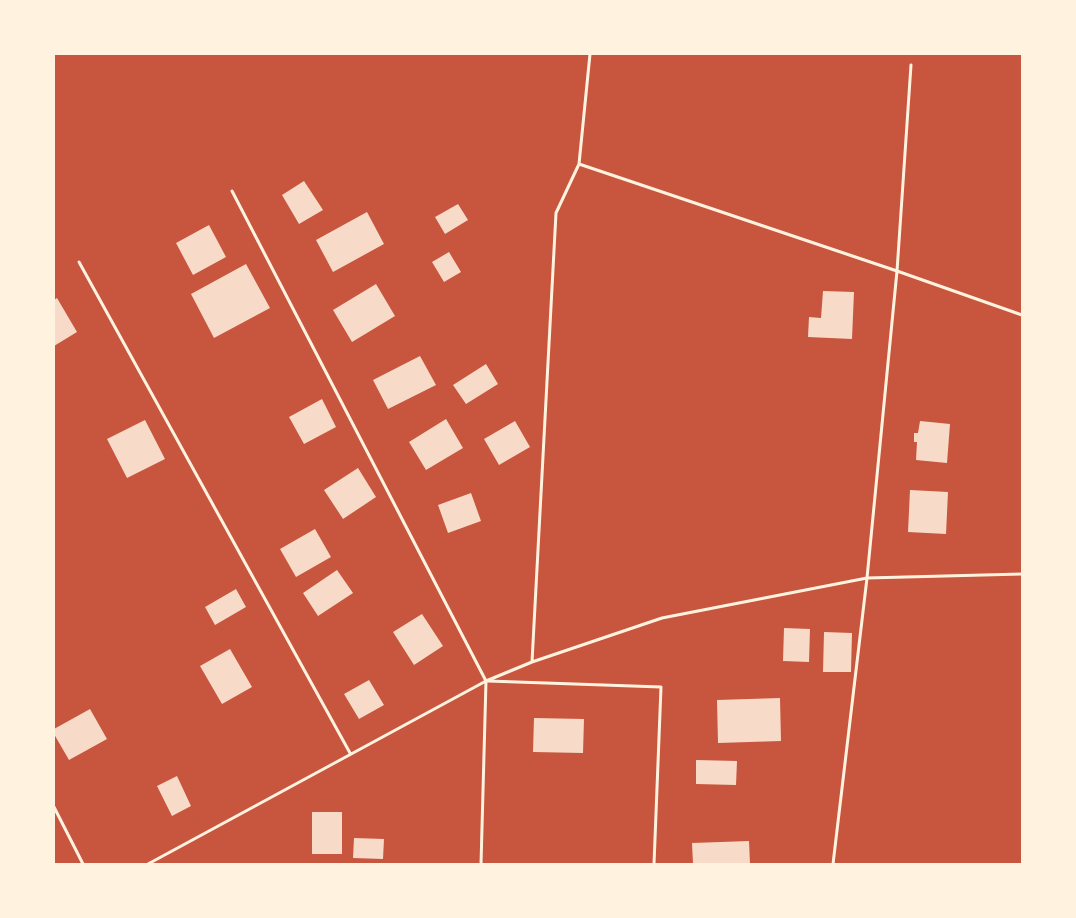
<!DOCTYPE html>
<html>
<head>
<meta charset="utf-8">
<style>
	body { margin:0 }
	#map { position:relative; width:1076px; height:918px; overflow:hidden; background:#c8553d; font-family:Inter,sans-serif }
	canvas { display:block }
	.frame { position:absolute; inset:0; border:55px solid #fff3e0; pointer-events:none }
</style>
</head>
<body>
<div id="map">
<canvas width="1076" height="918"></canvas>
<div class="frame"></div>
</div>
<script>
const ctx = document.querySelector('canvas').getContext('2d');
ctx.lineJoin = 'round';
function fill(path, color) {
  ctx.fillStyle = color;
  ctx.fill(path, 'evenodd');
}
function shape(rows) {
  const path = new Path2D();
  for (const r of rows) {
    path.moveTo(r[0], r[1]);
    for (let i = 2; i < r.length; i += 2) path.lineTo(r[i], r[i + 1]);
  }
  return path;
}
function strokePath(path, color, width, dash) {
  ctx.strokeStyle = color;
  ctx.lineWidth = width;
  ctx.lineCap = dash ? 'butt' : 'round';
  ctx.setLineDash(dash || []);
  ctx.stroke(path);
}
const building = shape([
	[304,181,323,210,299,224,282,195],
	[458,204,468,220,445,234,435,217],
	[367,212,384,244,333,272,316,240],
	[209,225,226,257,193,275,176,243],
	[449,252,461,272,444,282,432,262],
	[246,264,270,308,214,338,191,294],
	[376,284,395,316,352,342,333,310],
	[823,291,854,292,852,339,808,337,809,317,821,318],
	[57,298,77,332,54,346,54,300],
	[420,356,436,385,388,409,373,380],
	[486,364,498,384,466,404,453,385],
	[322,399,336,427,304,444,289,417],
	[446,419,463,448,426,470,409,442],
	[145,420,165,459,127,478,107,439],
	[515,421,530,447,499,465,484,439],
	[920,421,950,424,947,463,916,460,917,442,914,442,914,433,918,433],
	[358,468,376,497,343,519,324,490],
	[910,490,948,492,946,534,908,532],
	[471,493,481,521,448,533,438,505],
	[315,529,331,557,296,577,280,549],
	[337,570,353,593,318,616,303,593],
	[236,589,246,607,215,625,205,607],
	[422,614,443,646,414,665,393,632],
	[784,628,810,629,809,662,783,661],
	[824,632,852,633,851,672,823,672],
	[230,649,252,687,222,704,200,666],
	[369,680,384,705,359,719,344,694],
	[780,698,781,741,718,743,717,700],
	[90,709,107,739,69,760,54,734,54,729],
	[534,718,584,719,583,753,533,752],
	[696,760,737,761,736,785,696,784],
	[177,776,191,806,172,816,157,786],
	[312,812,342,812,342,854,312,854],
	[354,838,384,839,383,859,353,858],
	[749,841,750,864,693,864,692,843]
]);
const service = shape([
	[579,164,590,54],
	[232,191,486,681,481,864],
	[79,262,350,753],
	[532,662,556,213,579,164,897,271,1022,315],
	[488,681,661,687,654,864],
	[54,807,83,864],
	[148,864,486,681,532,662,662,618,867,578,1022,574],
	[833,864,867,578,897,271,911,65]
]);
fill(building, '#f7dbc8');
strokePath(service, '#fff3e0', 3);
</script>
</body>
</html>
